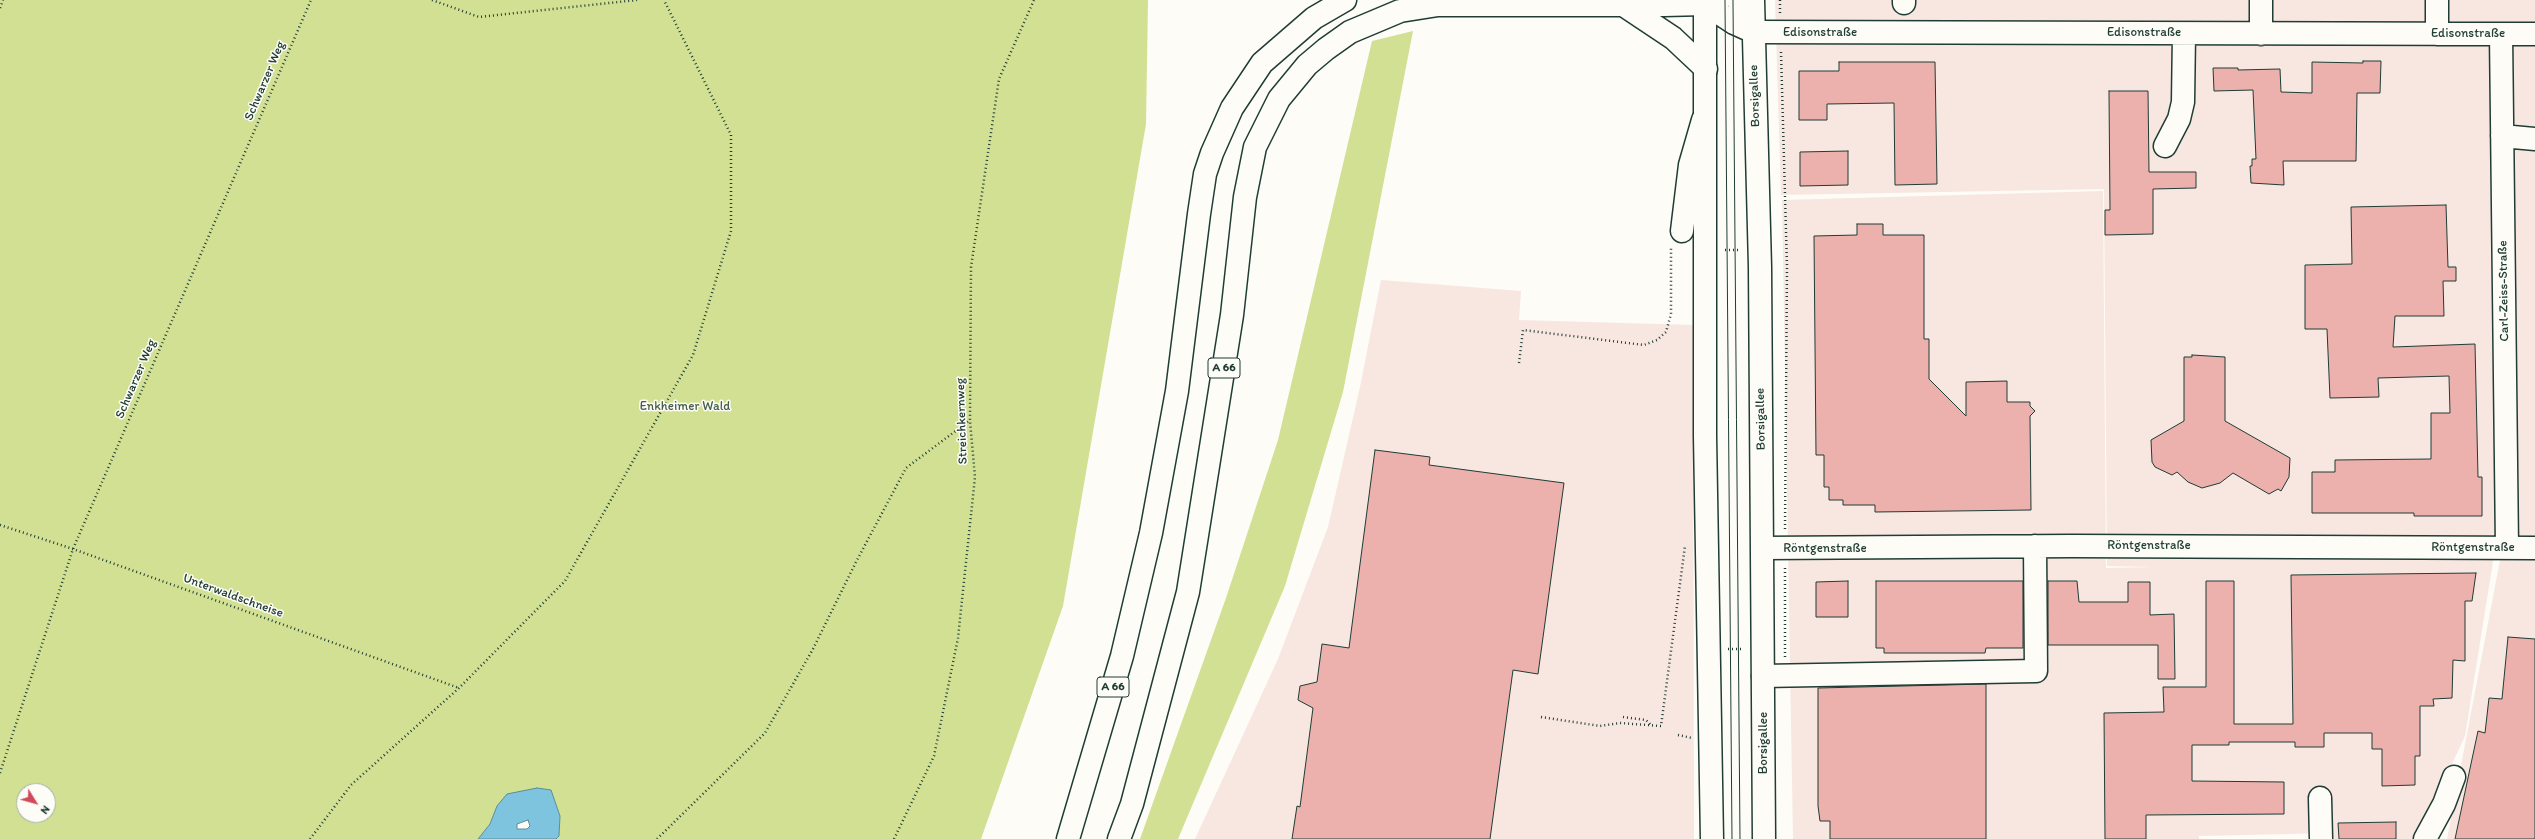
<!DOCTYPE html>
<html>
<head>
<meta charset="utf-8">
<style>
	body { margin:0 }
	#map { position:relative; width:2535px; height:839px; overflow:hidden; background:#fdfcf7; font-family:Itim,sans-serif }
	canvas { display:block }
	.north { position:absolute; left:16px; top:783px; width:40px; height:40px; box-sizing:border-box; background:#fdfcf7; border:1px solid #a4b0a9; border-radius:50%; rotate:127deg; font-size:11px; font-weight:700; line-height:16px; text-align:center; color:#1f3d34 }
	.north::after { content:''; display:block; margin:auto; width:14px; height:18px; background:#d1495b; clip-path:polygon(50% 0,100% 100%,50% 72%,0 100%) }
</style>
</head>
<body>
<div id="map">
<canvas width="2535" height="839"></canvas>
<div class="north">N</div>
</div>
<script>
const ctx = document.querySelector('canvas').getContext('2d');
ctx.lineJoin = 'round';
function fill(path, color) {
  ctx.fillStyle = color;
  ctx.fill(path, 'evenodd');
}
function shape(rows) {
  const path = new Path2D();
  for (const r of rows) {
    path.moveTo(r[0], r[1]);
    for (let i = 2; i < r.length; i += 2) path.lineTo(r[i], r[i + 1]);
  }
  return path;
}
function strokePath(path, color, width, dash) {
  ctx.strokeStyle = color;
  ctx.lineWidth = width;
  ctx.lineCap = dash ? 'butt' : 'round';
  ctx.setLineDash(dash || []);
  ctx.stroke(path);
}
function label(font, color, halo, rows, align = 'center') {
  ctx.font = font + ' Itim,sans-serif';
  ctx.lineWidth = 3;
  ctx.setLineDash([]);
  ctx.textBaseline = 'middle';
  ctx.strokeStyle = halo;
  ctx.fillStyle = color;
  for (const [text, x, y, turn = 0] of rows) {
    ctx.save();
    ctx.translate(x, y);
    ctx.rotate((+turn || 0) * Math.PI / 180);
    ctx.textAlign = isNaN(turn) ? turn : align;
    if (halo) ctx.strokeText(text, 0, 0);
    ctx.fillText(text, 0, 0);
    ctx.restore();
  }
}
const built = shape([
	[1775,0,2535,0,2535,548,2496,543,2465,736,2417,839,2332,839,2331,833,2199,836,2199,839,1793,839,1782,200,2103,191,2106,568,2154,567,2107,566,2104,189,1781,195],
	[1381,280,1521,291,1519,320,1693,325,1694,839,1195,839,1278,659,1328,527,1360,387],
	[2501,555,2535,559,2535,839,2447,839]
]);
const green = shape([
	[0,0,1148,0,1146,124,1063,606,981,839,556,839,559,836,560,816,551,791,537,788,497,806,490,824,478,839,0,839],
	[24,791,48,791,48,815,24,815],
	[1413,31,1343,392,1285,586,1178,839,1140,839,1226,598,1278,440,1372,41]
]);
const water = shape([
	[537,788,551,790,560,816,559,836,556,839,478,839,490,824,497,806,507,794,537,788],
	[528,820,530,826,527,829,517,829,517,824,528,820]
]);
const building = shape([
	[2363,61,2381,61,2380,93,2357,93,2356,161,2283,161,2284,185,2251,183,2250,166,2252,166,2252,159,2256,159,2253,90,2214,91,2213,68,2238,68,2238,70,2280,69,2281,92,2312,93,2312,62,2363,63,2363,61],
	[1839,62,1935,62,1937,184,1895,185,1894,103,1827,104,1827,120,1799,120,1799,71,1839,71,1839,62],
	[2109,91,2148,91,2149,172,2196,172,2196,188,2153,189,2153,234,2105,235,2105,210,2110,210,2109,91],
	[1848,151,1848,185,1800,186,1800,152,1848,151],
	[2446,205,2448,267,2456,267,2456,281,2443,281,2444,316,2395,316,2393,347,2475,344,2478,477,2482,477,2482,516,2414,516,2414,513,2312,513,2312,472,2335,472,2335,460,2431,459,2431,413,2450,413,2449,376,2378,378,2379,397,2330,398,2327,329,2305,329,2305,265,2352,264,2351,207,2446,205],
	[1857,224,1883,224,1883,235,1924,235,1924,339,1929,339,1929,379,1966,416,1966,382,2007,381,2007,402,2030,402,2030,406,2035,411,2030,416,2031,510,1875,512,1875,505,1843,505,1843,500,1829,500,1829,487,1824,487,1824,455,1816,455,1814,236,1857,235,1857,224],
	[2192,355,2225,357,2225,421,2290,458,2289,477,2281,491,2278,489,2269,494,2233,473,2220,483,2202,488,2188,482,2177,472,2172,475,2155,467,2152,462,2151,440,2184,421,2184,357,2192,357,2192,355],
	[1375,450,1430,457,1429,465,1564,483,1538,674,1513,670,1490,839,1292,839,1297,806,1300,807,1313,708,1298,700,1300,686,1317,682,1322,644,1349,648,1375,450],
	[2476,573,2472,601,2465,601,2465,661,2453,660,2452,698,2433,699,2434,706,2420,706,2420,756,2415,756,2415,785,2382,786,2382,749,2372,749,2372,733,2324,733,2324,747,2295,747,2295,742,2229,742,2229,745,2192,745,2192,781,2284,782,2284,814,2146,815,2146,839,2105,839,2104,713,2164,712,2163,687,2206,687,2206,581,2234,581,2234,724,2293,724,2291,575,2476,573],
	[1848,581,1848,617,1816,617,1816,582,1848,581],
	[1876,581,2023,581,2023,648,1986,648,1985,653,1884,653,1884,648,1876,648,1876,581],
	[2048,581,2077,581,2079,602,2128,602,2128,582,2150,582,2150,615,2174,614,2175,679,2158,679,2158,645,2048,645,2048,581],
	[2508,637,2535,639,2535,839,2455,839,2478,731,2485,733,2489,698,2502,699,2508,637],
	[1986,684,1986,839,1830,839,1830,821,1820,821,1818,806,1818,688,1986,684],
	[2396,822,2396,839,2339,839,2338,823,2396,822]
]);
const path = shape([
	[432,0,479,17,637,0],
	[1780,0,1780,13],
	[0,8,3,0],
	[1781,52,1787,267,1785,529],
	[1725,250,1740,250],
	[1519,363,1523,330,1644,345,1657,340,1666,332,1671,314,1671,246],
	[0,525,73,549,459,688],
	[1728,649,1742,649],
	[1785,657,1785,568],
	[1541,717,1600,726,1620,723,1661,726,1685,546],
	[1623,717,1646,720,1651,725],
	[1678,735,1692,738],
	[0,773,73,549,311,0],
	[310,839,351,785,459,688,565,581,693,355,731,231,731,135,664,0],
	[657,839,765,733,813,649,856,562,906,468,969,421],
	[894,839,934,756,958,638,975,477,970,421,971,267,999,79,1034,0]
]);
const minor = shape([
	[1904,3,1904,0],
	[1754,32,2535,34],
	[2261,34,2261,0],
	[2437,34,2437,0],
	[2501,34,2507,548],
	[2502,136,2535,139],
	[2165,146,2179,119,2183,102,2184,34],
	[1682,231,1690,165,1703,120],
	[1763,548,2072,546,2535,548],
	[1763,676,2036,671,2035,546],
	[2320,798,2321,839],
	[2425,839,2444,804,2454,777]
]);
const major = shape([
	[1705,0,1705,436,1712,839],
	[1753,0,1760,267,1764,839],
	[1705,4,1734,23,1754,32]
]);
const highway = shape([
	[1738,0,1754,32],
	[1625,6,1673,38,1706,69],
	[1068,839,1122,656,1151,533,1177,391,1199,214,1205,174,1212,153,1232,108,1262,63,1314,18,1345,0],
	[1119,839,1132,804,1188,592,1232,315,1245,197,1255,147,1279,99,1307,65,1326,49,1350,32,1400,11,1438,5,1664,5,1705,4,1719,0]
]);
const tram = shape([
	[1725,0,1732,839],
	[1733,0,1740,839]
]);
const shields = [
	[1224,368,32],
	[1113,687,32]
];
const shieldNames = [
	["A 66",1224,368],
	["A 66",1113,687]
];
const streetNames = [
	["Edisonstraße",1820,33],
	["Edisonstraße",2144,33],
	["Edisonstraße",2468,34],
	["Schwarzer Weg",265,81,-67],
	["Borsigallee",1755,96,-92],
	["Carl-Zeiss-Straße",2504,291,-91],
	["Schwarzer Weg",136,379,-67],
	["Borsigallee",1761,419,-91],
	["Streichkernweg",962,421,-92],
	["Röntgenstraße",2149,546],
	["Röntgenstraße",2473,548],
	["Röntgenstraße",1825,549],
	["Unterwaldschneise",233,596,20],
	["Borsigallee",1764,743,-90]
];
const parkNames = [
	["Enkheimer Wald",685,407]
];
fill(built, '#f8e6e1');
fill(green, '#d2e093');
fill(water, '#7ec4df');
strokePath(water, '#588e9b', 1);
fill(building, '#ecb1ad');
strokePath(building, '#1f3d34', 1);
strokePath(minor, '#1f3d34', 25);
strokePath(major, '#1f3d34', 25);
strokePath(highway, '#1f3d34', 25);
strokePath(path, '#1f3d34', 2.5, [1, 3]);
strokePath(minor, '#fdfcf7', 22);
strokePath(major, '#fdfcf7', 22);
strokePath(highway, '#fdfcf7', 22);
strokePath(tram, '#1f3d34', 1);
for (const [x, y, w] of shields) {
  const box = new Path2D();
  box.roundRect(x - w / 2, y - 10, w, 20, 3);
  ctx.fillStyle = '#fdfcf7';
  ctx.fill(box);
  strokePath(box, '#1f3d34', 1);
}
label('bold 12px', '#1f3d34', null, shieldNames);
label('13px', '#1f3d34', '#fdfcf7', streetNames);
label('13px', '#435e47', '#fdfcf7', parkNames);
</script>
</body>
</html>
